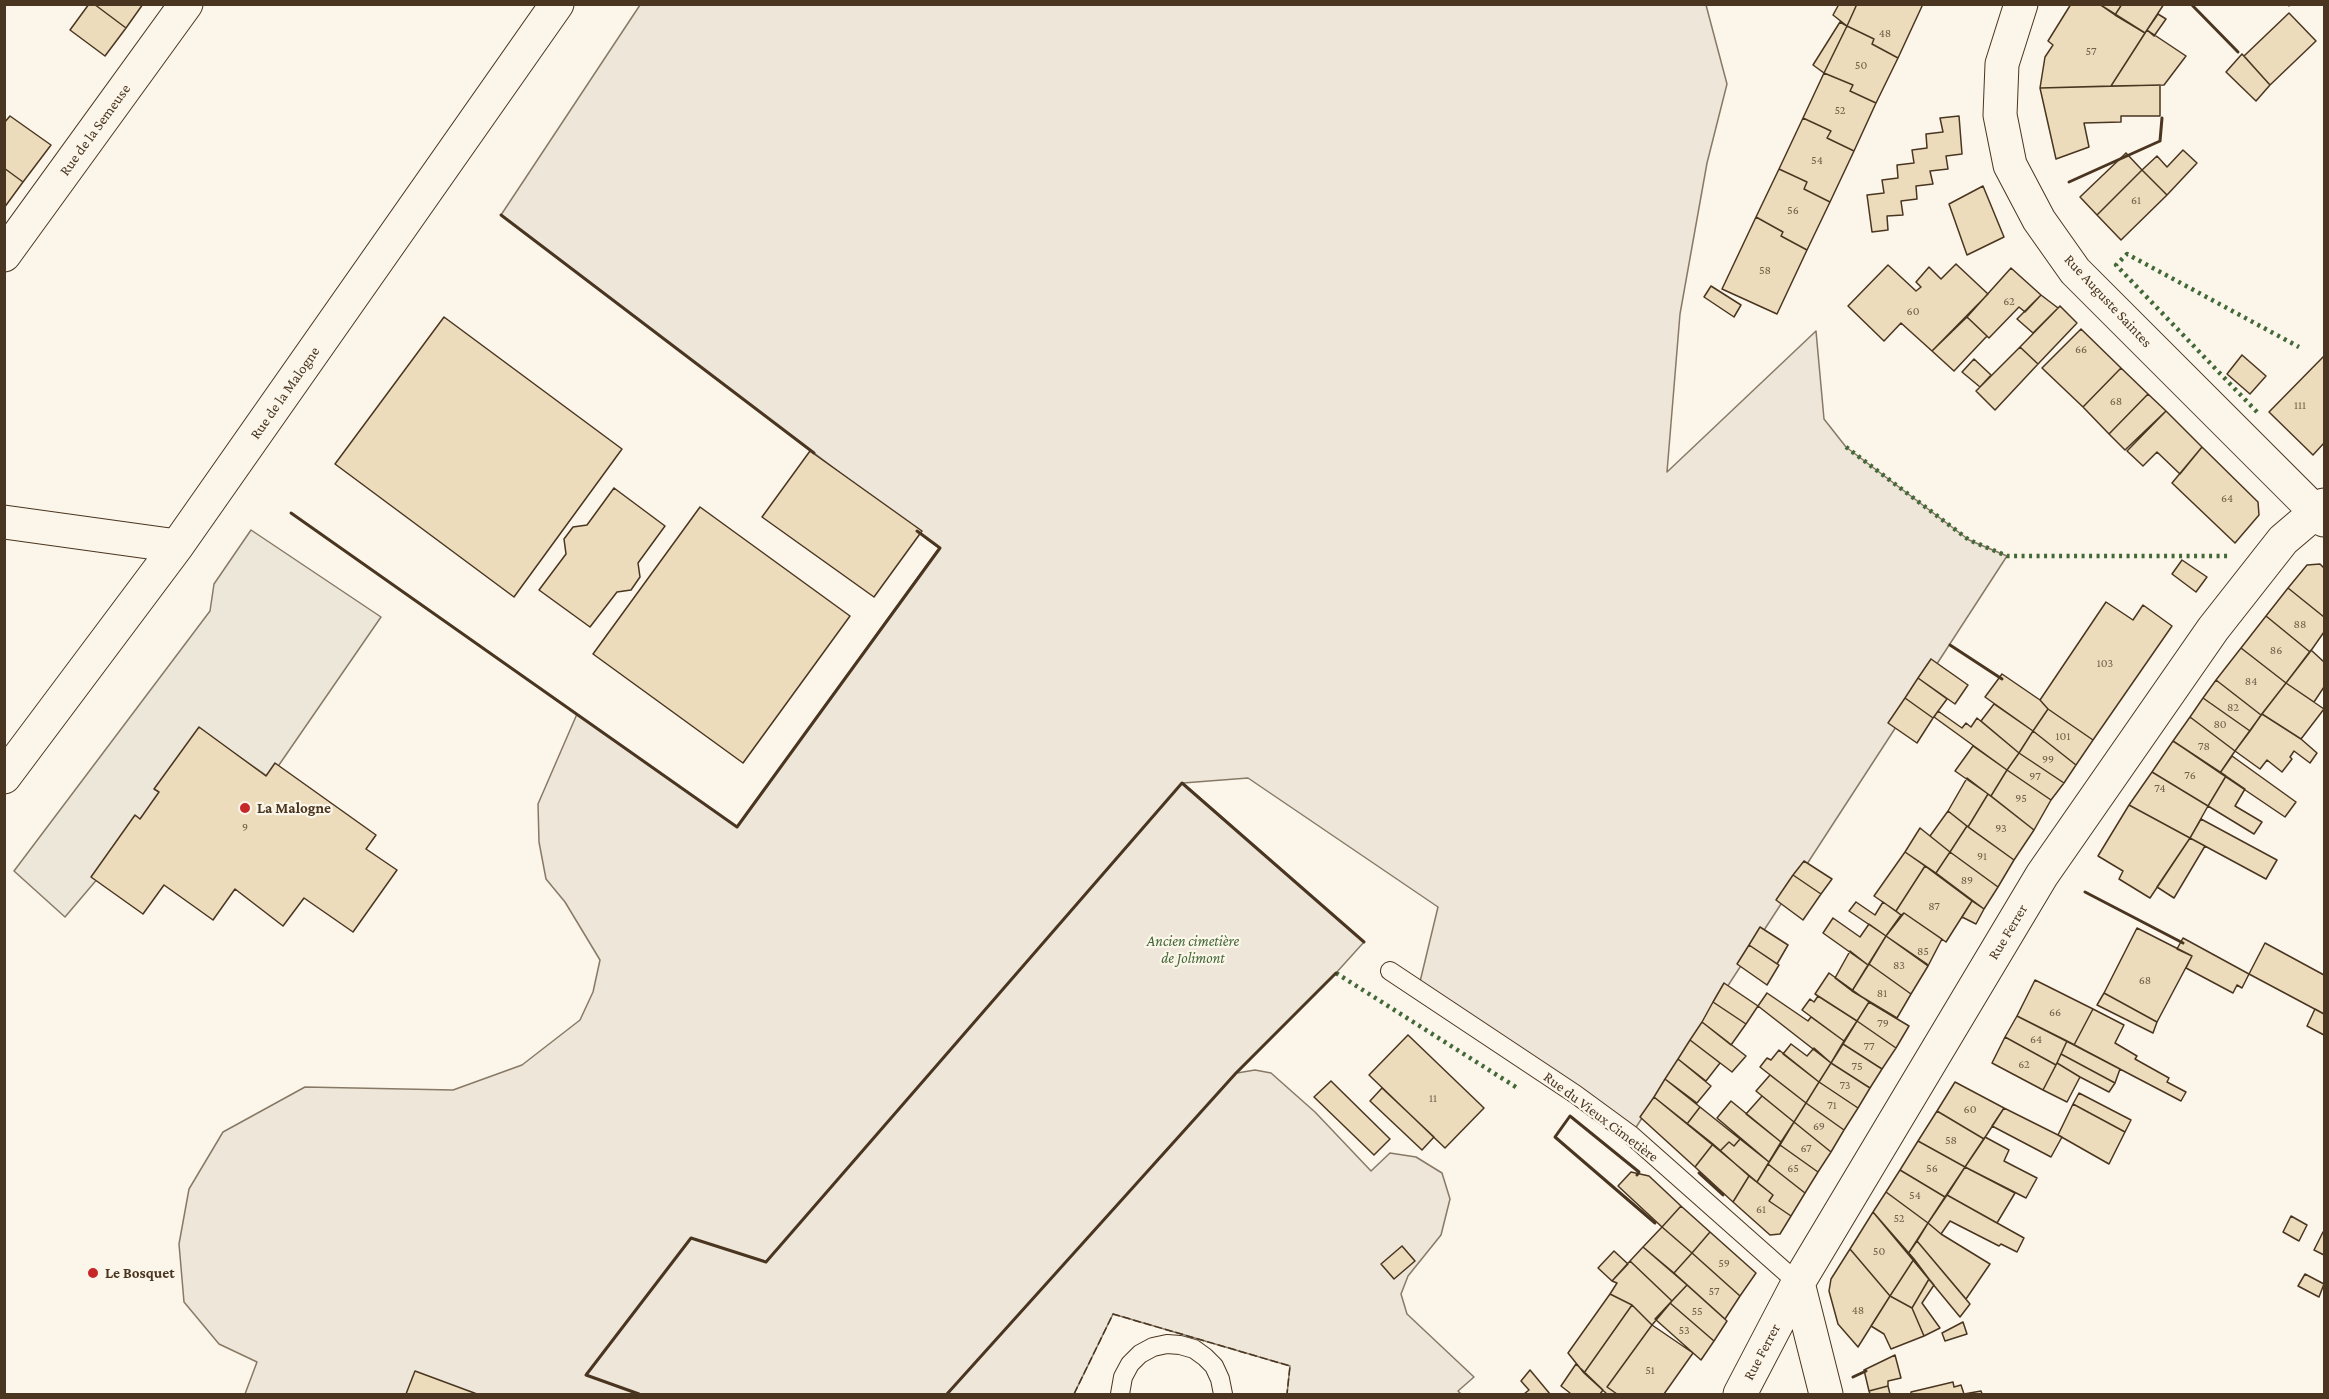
<!DOCTYPE html>
<html>
<head>
<meta charset="utf-8">
<style>
	body { margin:0 }
	#map { position:relative; width:2329px; height:1399px; overflow:hidden; background:#fbf6e9; font-family:"Crimson Pro",serif }
	canvas { display:block }
	.frame { position:absolute; inset:0; border:6px solid #4a3520; pointer-events:none }
</style>
</head>
<body>
<div id="map">
<canvas width="2329" height="1399"></canvas>
<div class="frame"></div>
</div>
<script>
const ctx = document.querySelector('canvas').getContext('2d');
ctx.lineJoin = 'round';
function fill(path, color) {
  ctx.fillStyle = color;
  ctx.fill(path, 'evenodd');
}
function shape(rows) {
  const path = new Path2D();
  for (const r of rows) {
    path.moveTo(r[0], r[1]);
    for (let i = 2; i < r.length; i += 2) path.lineTo(r[i], r[i + 1]);
  }
  return path;
}
function strokePath(path, color, width, dash) {
  ctx.strokeStyle = color;
  ctx.lineWidth = width;
  ctx.lineCap = dash ? 'butt' : 'round';
  ctx.setLineDash(dash || []);
  ctx.stroke(path);
}
function label(font, color, halo, rows, align = 'center') {
  ctx.font = font + ' "Crimson Pro",serif';
  ctx.lineWidth = 4.5;
  ctx.setLineDash([]);
  ctx.textBaseline = 'middle';
  ctx.strokeStyle = halo;
  ctx.fillStyle = color;
  for (const [text, x, y, turn = 0] of rows) {
    ctx.save();
    ctx.translate(x, y);
    ctx.rotate((+turn || 0) * Math.PI / 180);
    ctx.textAlign = isNaN(turn) ? turn : align;
    if (halo) ctx.strokeText(text, 0, 0);
    ctx.fillText(text, 0, 0);
    ctx.restore();
  }
}
const green = shape([
	[640,5,1706,5,1727,84,1707,163,1680,314,1667,472,1816,331,1824,419,1846,447,1969,540,2007,556,1631,1135,1418,990,1438,907,1248,778,1183,783,1364,942,1336,973,1237,1073,1255,1070,1271,1073,1315,1112,1371,1171,1390,1153,1416,1157,1442,1173,1450,1199,1441,1235,1408,1276,1401,1294,1407,1314,1474,1377,1458,1391,1461,1394,1287,1394,1290,1366,1113,1314,1074,1394,245,1394,257,1362,219,1344,184,1302,179,1244,189,1189,223,1132,305,1087,453,1090,522,1065,580,1020,593,992,600,960,565,902,546,879,539,842,538,804,577,714,737,827,939,548,501,215,640,5]
]);
const parking = shape([
	[251,530,381,617,270,778,204,732,99,877,65,917,14,871,210,611,214,584,251,530]
]);
const building = shape([
	[89,4,94,4,126,28,105,56,70,30,89,4],
	[94,4,143,4,126,28,94,4],
	[1839,4,1857,4,1847,26,1833,15,1839,4],
	[1857,4,1923,4,1898,58,1872,44,1874,39,1847,26,1857,4],
	[2071,4,2099,4,2145,33,2111,86,2040,88,2045,57,2053,45,2048,41,2071,4],
	[2099,4,2122,4,2115,15,2099,4],
	[2122,4,2164,4,2145,33,2115,15,2122,4],
	[2289,13,2316,41,2270,85,2244,56,2289,13],
	[2158,14,2166,19,2154,36,2147,30,2158,14],
	[1840,22,1847,26,1824,73,1813,65,1840,22],
	[1847,26,1874,39,1872,44,1898,58,1876,103,1850,91,1853,85,1824,73,1847,26],
	[2147,30,2186,56,2164,85,2111,86,2147,30],
	[2242,54,2270,85,2256,101,2226,72,2242,54],
	[1824,73,1853,85,1850,91,1876,103,1854,151,1827,138,1831,131,1803,118,1824,73],
	[2160,85,2160,116,2121,116,2121,122,2084,123,2089,147,2056,159,2040,88,2160,85],
	[10,116,51,145,23,182,4,168,4,123,10,116],
	[1959,116,1962,154,1946,156,1948,169,1930,171,1933,184,1916,186,1917,199,1901,201,1903,215,1887,216,1888,230,1872,232,1867,195,1884,193,1882,180,1898,178,1897,165,1914,163,1912,150,1927,148,1926,134,1943,132,1940,118,1959,116],
	[1803,118,1831,131,1827,138,1854,151,1830,202,1804,189,1807,182,1779,169,1803,118],
	[2183,150,2197,163,2167,195,2142,170,2157,156,2167,167,2183,150],
	[2126,153,2142,170,2097,215,2080,197,2126,153],
	[4,168,23,182,4,208,4,168],
	[1779,169,1807,182,1804,189,1830,202,1807,250,1781,236,1783,232,1756,217,1779,169],
	[2142,170,2167,195,2121,240,2097,215,2142,170],
	[1983,186,2004,237,1967,255,1949,204,1983,186],
	[1756,217,1783,232,1781,236,1807,250,1777,314,1722,289,1756,217],
	[1956,264,1988,294,1932,351,1901,323,1884,341,1848,306,1888,265,1916,291,1921,287,1916,282,1929,267,1941,279,1956,264],
	[2011,268,2041,295,2025,312,2019,307,1989,338,1967,317,2011,268],
	[1711,286,1741,305,1734,317,1704,297,1711,286],
	[2041,295,2058,308,2033,333,2017,319,2041,295],
	[2060,306,2077,323,2038,364,2020,347,2060,306],
	[444,317,622,449,514,597,335,464,444,317],
	[1967,317,1987,336,1954,371,1932,351,1967,317],
	[2081,329,2121,368,2083,407,2042,368,2081,329],
	[2020,347,2038,364,1995,410,1976,391,2020,347],
	[2242,355,2266,376,2250,394,2227,374,2242,355],
	[2324,356,2324,443,2313,455,2269,412,2324,356],
	[1974,359,1991,375,1980,387,1962,372,1974,359],
	[2121,368,2148,394,2109,434,2083,407,2121,368],
	[2148,394,2166,411,2125,450,2109,434,2148,394],
	[2166,411,2202,447,2180,474,2157,452,2143,466,2127,451,2166,411],
	[2202,447,2258,502,2259,515,2235,543,2172,483,2202,447],
	[810,451,922,531,874,597,762,517,810,451],
	[614,488,665,526,638,563,640,577,631,590,617,592,590,627,539,590,566,554,564,539,573,527,587,525,614,488],
	[700,507,850,616,743,763,593,654,700,507],
	[2182,560,2207,577,2196,592,2172,574,2182,560],
	[2320,564,2324,568,2324,617,2288,588,2307,565,2320,564],
	[2288,588,2324,617,2324,632,2310,652,2266,616,2288,588],
	[2106,602,2133,620,2143,605,2172,626,2093,740,2048,709,2040,700,2106,602],
	[2266,616,2310,652,2286,683,2241,648,2266,616],
	[2241,648,2286,683,2261,715,2216,680,2241,648],
	[2311,650,2324,662,2324,687,2314,702,2286,683,2311,650],
	[1931,659,1968,685,1955,704,1918,678,1931,659],
	[2002,674,2040,700,2048,709,2033,731,1985,697,2002,674],
	[1918,678,1947,699,1933,718,1905,698,1918,678],
	[2216,680,2261,715,2250,731,2203,698,2216,680],
	[2286,683,2324,709,2301,739,2262,714,2286,683],
	[1905,698,1933,718,1917,743,1888,723,1905,698],
	[2203,698,2250,731,2235,751,2190,717,2203,698],
	[1994,704,2033,731,2019,753,1981,721,1994,704],
	[2048,709,2093,740,2076,765,2033,731,2048,709],
	[1938,711,1962,728,1966,723,1971,727,1977,718,2019,753,2007,770,1934,717,1938,711],
	[2262,714,2301,739,2317,753,2310,763,2294,751,2290,757,2292,759,2282,772,2267,760,2260,769,2235,751,2262,714],
	[2190,717,2235,751,2220,773,2173,741,2190,717],
	[199,727,266,776,275,763,376,835,366,849,397,870,353,932,304,898,283,926,235,889,213,920,164,885,143,914,91,877,135,815,140,819,159,792,154,789,199,727],
	[2033,731,2076,765,2064,783,2019,753,2033,731],
	[2173,741,2226,776,2208,806,2152,772,2173,741],
	[1973,746,2007,770,1991,796,1955,771,1973,746],
	[2019,753,2064,783,2051,800,2007,770,2019,753],
	[2232,756,2296,802,2285,817,2220,773,2232,756],
	[2007,770,2051,800,2034,830,1991,796,2007,770],
	[2152,772,2208,806,2190,838,2129,805,2152,772],
	[2226,776,2245,789,2235,806,2262,822,2254,834,2208,806,2226,776],
	[1967,778,1988,794,1968,827,1948,811,1967,778],
	[1988,794,2034,830,2014,860,1968,827,1988,794],
	[2129,805,2190,838,2150,898,2119,879,2123,871,2098,856,2129,805],
	[1948,811,1967,826,1950,852,1930,836,1948,811],
	[2201,819,2277,860,2266,879,2190,838,2201,819],
	[1967,826,2014,860,1998,887,1950,852,1967,826],
	[1920,828,1950,852,1936,873,1905,852,1920,828],
	[2190,838,2205,846,2174,898,2157,887,2190,838],
	[1905,852,1925,866,1896,911,1874,896,1905,852],
	[1950,852,1998,887,1984,909,1936,873,1950,852],
	[1804,861,1832,879,1821,894,1793,875,1804,861],
	[1925,866,1972,901,1946,942,1904,913,1901,915,1896,911,1925,866],
	[1793,875,1821,894,1803,920,1776,900,1793,875],
	[1972,901,1984,909,1976,924,1962,917,1972,901],
	[1856,902,1875,915,1883,902,1901,915,1886,936,1849,911,1856,902],
	[1904,913,1942,939,1928,966,1886,936,1904,913],
	[1833,918,1860,937,1869,924,1886,936,1868,965,1823,933,1833,918],
	[1760,927,1788,945,1777,964,1749,945,1760,927],
	[2137,928,2192,956,2157,1022,2104,993,2137,928],
	[1886,936,1927,964,1928,966,1911,994,1869,964,1886,936],
	[2183,938,2249,974,2242,988,2237,985,2233,993,2186,968,2192,956,2177,949,2183,938],
	[2265,943,2324,975,2324,1014,2249,974,2265,943],
	[1749,945,1779,965,1767,985,1737,964,1749,945],
	[1850,951,1868,965,1852,991,1835,978,1850,951],
	[1869,964,1911,994,1897,1018,1852,991,1869,964],
	[1829,973,1869,1002,1857,1021,1815,994,1829,973],
	[2035,980,2093,1009,2074,1045,2017,1016,2035,980],
	[1724,983,1758,1006,1746,1024,1713,1002,1724,983],
	[1767,993,1808,1021,1811,1017,1844,1041,1831,1063,1758,1006,1767,993],
	[2104,993,2157,1022,2153,1033,2097,1005,2104,993],
	[1818,996,1857,1021,1844,1041,1802,1010,1810,999,1814,1002,1818,996],
	[1713,1002,1746,1024,1731,1045,1702,1022,1713,1002],
	[1869,1002,1909,1026,1896,1048,1857,1021,1869,1002],
	[2093,1009,2124,1025,2115,1043,2137,1056,2135,1059,2169,1078,2167,1082,2186,1092,2181,1101,2074,1045,2093,1009],
	[2315,1009,2324,1014,2324,1035,2307,1026,2315,1009],
	[2017,1016,2067,1041,2056,1065,2005,1037,2017,1016],
	[1857,1021,1896,1048,1882,1069,1843,1044,1857,1021],
	[1702,1022,1746,1056,1732,1072,1690,1040,1702,1022],
	[1408,1035,1484,1108,1445,1148,1369,1075,1408,1035],
	[2005,1037,2056,1065,2043,1090,1992,1063,2005,1037],
	[1690,1040,1720,1063,1706,1081,1678,1059,1690,1040],
	[2067,1041,2120,1069,2115,1083,2061,1054,2067,1041],
	[1791,1044,1807,1056,1814,1048,1831,1063,1819,1082,1783,1054,1791,1044],
	[1843,1044,1882,1069,1870,1088,1831,1063,1843,1044],
	[1779,1050,1819,1082,1806,1103,1760,1067,1767,1058,1771,1060,1779,1050],
	[2061,1054,2115,1083,2109,1092,2080,1077,2057,1063,2061,1054],
	[1678,1059,1711,1086,1697,1103,1665,1079,1678,1059],
	[1831,1063,1870,1088,1858,1108,1819,1082,1831,1063],
	[2057,1063,2080,1077,2067,1102,2043,1090,2057,1063],
	[1770,1075,1806,1103,1794,1122,1756,1091,1770,1075],
	[1665,1079,1700,1107,1687,1124,1654,1097,1665,1079],
	[1331,1081,1390,1139,1374,1155,1314,1097,1331,1081],
	[1819,1082,1858,1108,1844,1130,1806,1103,1819,1082],
	[1955,1082,2004,1108,1984,1139,1937,1111,1955,1082],
	[1382,1088,1434,1137,1422,1150,1370,1101,1382,1088],
	[2079,1093,2131,1120,2125,1132,2073,1104,2079,1093],
	[1762,1096,1794,1122,1781,1142,1746,1114,1762,1096],
	[1654,1097,1713,1144,1695,1167,1640,1117,1654,1097],
	[1731,1101,1781,1142,1769,1162,1717,1118,1731,1101],
	[1806,1103,1844,1130,1831,1152,1794,1122,1806,1103],
	[2073,1104,2125,1132,2109,1164,2058,1135,2073,1104],
	[1700,1107,1740,1139,1734,1146,1729,1142,1720,1151,1687,1124,1700,1107],
	[2004,1108,2062,1137,2051,1157,1992,1126,2004,1108],
	[1937,1111,1984,1139,1965,1167,1918,1141,1937,1111],
	[1794,1122,1831,1152,1818,1172,1780,1145,1794,1122],
	[1985,1137,2009,1150,2004,1161,2037,1178,2026,1198,1965,1167,1985,1137],
	[1740,1139,1769,1162,1757,1182,1720,1151,1729,1142,1734,1146,1740,1139],
	[1918,1141,1965,1167,1945,1197,1900,1170,1918,1141],
	[1713,1144,1749,1176,1733,1202,1695,1167,1713,1144],
	[1780,1145,1818,1172,1805,1193,1768,1164,1780,1145],
	[1768,1164,1805,1193,1791,1216,1769,1201,1773,1195,1757,1182,1768,1164],
	[1965,1167,2015,1193,1997,1223,1947,1195,1965,1167],
	[1900,1170,1945,1197,1928,1223,1886,1192,1900,1170],
	[1631,1172,1649,1176,1681,1206,1662,1227,1618,1186,1631,1172],
	[1749,1176,1773,1195,1769,1201,1791,1216,1780,1234,1770,1235,1733,1202,1749,1176],
	[1886,1192,1928,1223,1908,1254,1873,1212,1886,1192],
	[1947,1195,2024,1238,2017,1252,2001,1244,1999,1246,1950,1221,1941,1234,1928,1223,1947,1195],
	[1681,1206,1710,1232,1692,1253,1662,1227,1681,1206],
	[1873,1212,1914,1259,1890,1296,1850,1249,1873,1212],
	[2291,1216,2307,1225,2299,1241,2283,1232,2291,1216],
	[1928,1223,1941,1234,1990,1264,1966,1299,1917,1241,1928,1223],
	[1662,1227,1692,1253,1674,1273,1643,1247,1662,1227],
	[1710,1232,1756,1273,1740,1296,1692,1253,1710,1232],
	[2323,1232,2324,1233,2324,1255,2314,1250,2323,1232],
	[1917,1241,1970,1304,1960,1317,1908,1254,1917,1241],
	[1402,1246,1415,1261,1394,1279,1381,1264,1402,1246],
	[1643,1247,1687,1285,1672,1301,1630,1261,1643,1247],
	[1850,1249,1890,1296,1858,1347,1838,1324,1829,1291,1831,1279,1850,1249],
	[1614,1251,1628,1264,1612,1281,1598,1268,1614,1251],
	[1692,1253,1740,1296,1725,1319,1674,1273,1692,1253],
	[1914,1259,1929,1279,1912,1308,1890,1296,1914,1259],
	[1630,1261,1672,1301,1652,1325,1632,1305,1610,1294,1617,1283,1612,1281,1630,1261],
	[2305,1274,2324,1284,2319,1297,2298,1286,2305,1274],
	[1929,1279,1934,1285,1922,1303,1940,1328,1924,1336,1912,1308,1929,1279],
	[1687,1285,1727,1321,1714,1341,1670,1303,1687,1285],
	[1610,1294,1632,1305,1584,1373,1568,1353,1610,1294],
	[1890,1296,1912,1308,1924,1336,1891,1349,1884,1334,1871,1326,1890,1296],
	[1670,1303,1714,1341,1701,1360,1655,1319,1670,1303],
	[1632,1305,1652,1325,1607,1387,1617,1394,1607,1394,1584,1373,1632,1305],
	[1963,1322,1967,1334,1945,1341,1942,1333,1963,1322],
	[1652,1325,1693,1353,1664,1394,1617,1394,1607,1387,1652,1325],
	[1895,1355,1901,1378,1888,1381,1888,1386,1869,1391,1864,1370,1895,1355],
	[1576,1364,1603,1390,1600,1394,1569,1394,1570,1393,1561,1386,1576,1364],
	[1530,1370,1550,1394,1524,1394,1529,1390,1521,1381,1530,1370],
	[415,1371,477,1394,406,1394,415,1371],
	[1953,1382,1954,1387,1961,1385,1964,1394,1981,1391,1982,1394,1911,1394,1911,1392,1953,1382],
	[1888,1386,1890,1394,1870,1394,1869,1391,1888,1386]
]);
const service = shape([
	[1390,971,1575,1094,1631,1135,1798,1283],
	[1120,1394,1123,1377,1130,1364,1140,1354,1153,1347,1167,1344,1180,1345,1194,1349,1205,1357,1214,1366,1220,1379,1223,1394]
]);
const minor = shape([
	[2021,4,2002,64,2000,115,2010,165,2039,220,2075,271,2324,520],
	[4,255,186,4],
	[4,522,177,546],
	[4,777,177,546,557,4],
	[1798,1283,1826,1394],
	[1740,1394,1798,1283,2042,875,2213,629,2283,540,2324,505]
]);
const hedge = shape([
	[2257,412,2116,265,2127,254,2299,347],
	[1846,447,1969,540,2007,556,2228,556],
	[1336,973,1519,1089]
]);
const fence = shape([
	[1074,1394,1113,1314,1290,1366,1287,1394]
]);
const wall = shape([
	[2191,4,2238,52],
	[2288,4,2289,5],
	[2069,182,2160,141,2162,118],
	[501,215,814,453],
	[291,513,737,827,940,548,917,531],
	[1950,645,2002,679],
	[2085,892,2183,943],
	[1699,1173,1723,1195],
	[1637,1175,1639,1172,1570,1116,1555,1137,1655,1223],
	[1853,1377,1866,1371],
	[639,1394,586,1375,691,1238,766,1262,1182,783,1364,942],
	[947,1394,1236,1073,1336,973]
]);
const markers = [
	[245,808,6,"#c62828"],
	[93,1273,6,"#c62828"]
];
const numberNames = [
	["48",1885,33],
	["57",2091,51],
	["50",1861,65],
	["52",1840,110],
	["54",1817,160],
	["61",2136,200],
	["56",1793,210],
	["58",1765,270],
	["62",2009,301],
	["60",1913,311],
	["66",2081,349],
	["68",2116,401],
	["111",2300,405],
	["64",2227,498],
	["88",2300,624],
	["86",2276,650],
	["103",2105,663],
	["84",2251,681],
	["82",2233,707],
	["80",2220,724],
	["101",2063,736],
	["78",2204,746],
	["99",2048,759],
	["76",2190,775],
	["97",2035,776],
	["74",2160,788],
	["95",2021,798],
	["9",245,827],
	["93",2001,828],
	["91",1982,856],
	["89",1967,880],
	["87",1934,906],
	["85",1923,951],
	["83",1899,965],
	["68",2145,980],
	["81",1882,993],
	["66",2055,1012],
	["79",1883,1023],
	["64",2036,1039],
	["77",1869,1046],
	["62",2024,1064],
	["75",1857,1066],
	["73",1845,1085],
	["11",1433,1098],
	["71",1832,1105],
	["60",1970,1109],
	["69",1819,1126],
	["58",1951,1140],
	["67",1806,1148],
	["65",1793,1168],
	["56",1932,1168],
	["54",1915,1195],
	["61",1761,1209],
	["52",1899,1218],
	["50",1879,1251],
	["59",1724,1263],
	["57",1714,1291],
	["48",1858,1310],
	["55",1697,1311],
	["53",1684,1330],
	["51",1650,1370]
];
const streetNames = [
	["Rue de la Semeuse",95,130,-54],
	["Rue Auguste Saintes",2108,301,47],
	["Rue de la Malogne",285,393,-55],
	["Rue Ferrer",2008,932,-59],
	["Rue du Vieux Cimetière",1601,1117,37],
	["Rue Ferrer",1762,1352,-62]
];
const poiNames = [
	["La Malogne",257,808],
	["Le Bosquet",105,1273]
];
const parkNames = [
	["Ancien cimetière",1193,941],
	["de Jolimont",1193,958]
];
fill(green, '#ede6d9');
strokePath(green, '#887966', 1.5);
fill(parking, '#ede7d9');
strokePath(parking, '#887966', 1.5);
fill(building, '#ecdcbc');
strokePath(building, '#4a3520', 1.5);
strokePath(service, '#4a3520', 20);
strokePath(minor, '#4a3520', 35);
strokePath(service, '#fbf6e9', 18);
strokePath(minor, '#fbf6e9', 33);
strokePath(hedge, '#436837', 4.5, [3, 4.5]);
strokePath(fence, '#4a3520', 1.5, [8, 3]);
strokePath(wall, '#4a3520', 3);
for (const [x, y, r, color] of markers) {
  const dot = new Path2D();
  dot.arc(x, y, r, 0, 2 * Math.PI);
  ctx.fillStyle = color;
  ctx.fill(dot);
  strokePath(dot, '#fbf6e9', 2);
}
label('12px', '#725f47', null, numberNames);
label('15px', '#4a3520', '#fbf6e9', streetNames);
label('bold 15px', '#4a3520', '#fbf6e9', poiNames, 'left');
label('italic 15px', '#436837', '#fbf6e9', parkNames);
</script>
</body>
</html>
